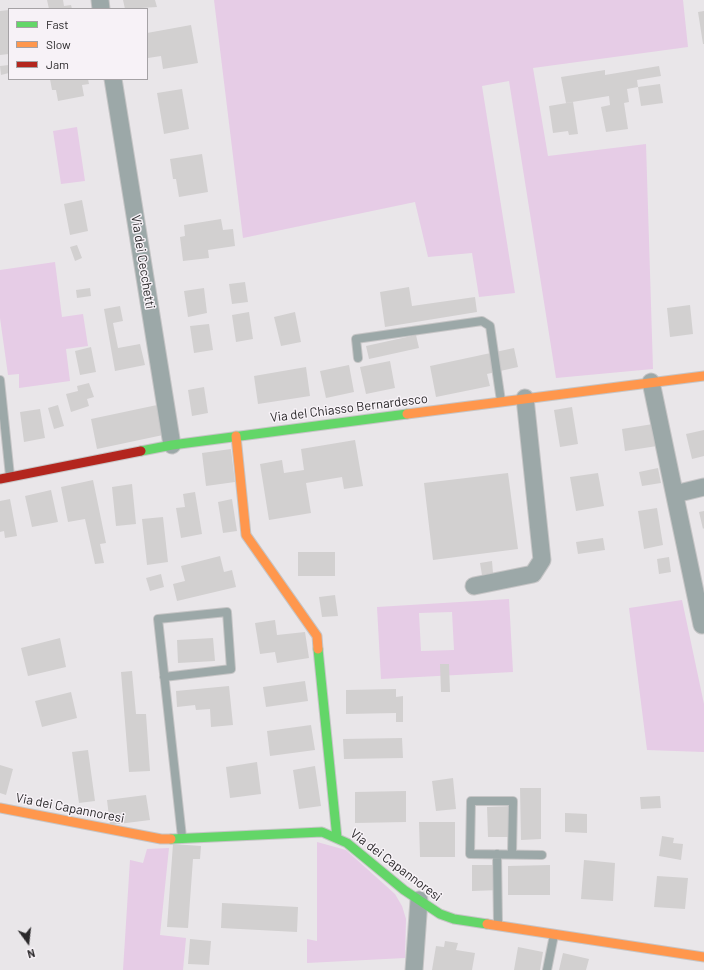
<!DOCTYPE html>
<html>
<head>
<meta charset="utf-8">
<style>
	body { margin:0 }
	#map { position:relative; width:704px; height:970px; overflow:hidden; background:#e9e6e9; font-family:Barlow,sans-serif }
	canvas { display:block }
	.legend { position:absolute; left:8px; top:8px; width:140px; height:72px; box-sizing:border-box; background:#f7f2f7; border:1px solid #a5a2a5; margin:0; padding:5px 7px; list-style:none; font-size:12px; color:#2b292b }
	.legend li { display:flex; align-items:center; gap:8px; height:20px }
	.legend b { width:20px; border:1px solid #a5a2a5 }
	.north { position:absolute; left:8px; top:922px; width:40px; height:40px; -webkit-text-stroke:3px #f7f2f7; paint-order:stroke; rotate:165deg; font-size:11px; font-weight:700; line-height:16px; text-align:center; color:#2b292b }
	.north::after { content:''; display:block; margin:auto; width:14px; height:18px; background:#2b292b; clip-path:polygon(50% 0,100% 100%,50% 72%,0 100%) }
</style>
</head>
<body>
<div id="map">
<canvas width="704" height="970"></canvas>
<ul class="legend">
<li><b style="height:5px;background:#63d668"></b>Fast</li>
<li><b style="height:5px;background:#ff974d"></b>Slow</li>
<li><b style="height:5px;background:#b3261e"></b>Jam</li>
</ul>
<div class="north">N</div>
</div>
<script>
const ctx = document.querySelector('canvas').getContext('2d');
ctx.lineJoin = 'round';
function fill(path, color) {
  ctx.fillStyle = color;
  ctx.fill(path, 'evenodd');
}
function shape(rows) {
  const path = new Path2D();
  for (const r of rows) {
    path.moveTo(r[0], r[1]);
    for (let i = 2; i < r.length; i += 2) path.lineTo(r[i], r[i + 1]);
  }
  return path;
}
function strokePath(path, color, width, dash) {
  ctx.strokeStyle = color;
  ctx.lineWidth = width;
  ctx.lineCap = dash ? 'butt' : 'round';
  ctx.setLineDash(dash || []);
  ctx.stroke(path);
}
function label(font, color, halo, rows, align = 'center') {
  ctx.font = font + ' Barlow,sans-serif';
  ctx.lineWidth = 3;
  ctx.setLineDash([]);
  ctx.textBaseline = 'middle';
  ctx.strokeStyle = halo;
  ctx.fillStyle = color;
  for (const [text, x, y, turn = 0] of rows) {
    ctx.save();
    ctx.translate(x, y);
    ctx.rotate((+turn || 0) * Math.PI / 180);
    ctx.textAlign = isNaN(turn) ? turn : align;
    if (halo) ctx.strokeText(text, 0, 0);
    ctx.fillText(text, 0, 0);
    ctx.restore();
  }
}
const green = shape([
	[214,0,683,0,688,47,533,68,548,156,646,144,653,369,556,378,509,81,482,86,515,293,479,297,472,253,428,257,415,202,243,238],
	[77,127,85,181,61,184,53,131],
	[55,262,62,317,83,314,88,346,66,349,70,381,19,388,19,374,8,375,0,318,0,270],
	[509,599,513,672,381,679,377,607],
	[452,612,454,650,421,651,419,613],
	[682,600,704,704,704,752,647,750,629,608],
	[317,842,346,850,395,894,402,906,406,919,405,958,307,963,307,939,317,941],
	[169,848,160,935,186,938,183,970,123,970,130,860,143,863,147,849]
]);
const building = shape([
	[47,0,63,0,64,6,71,5,72,9,49,9],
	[123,0,155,0,157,7,125,9],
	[9,10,9,54,0,55,0,11],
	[704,11,704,44,703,44,698,12],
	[191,25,198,63,163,69,161,56,148,58,147,33],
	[9,65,9,73,1,75,0,66],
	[659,66,661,76,637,80,638,87,627,89,629,102,624,103,628,129,606,132,601,107,610,105,609,96,566,103,561,77,605,70,605,75],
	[50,79,88,79,89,84,82,85,84,96,58,101,56,90,52,90],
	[660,84,663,103,641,106,638,87],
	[182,89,189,129,164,134,157,93],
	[573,102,578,134,569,135,568,131,553,133,549,106],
	[202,154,208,192,179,197,176,179,173,179,170,159],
	[82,200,88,231,70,235,64,204],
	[221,219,223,230,233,229,235,246,208,250,209,258,183,261,180,237,185,236,184,225],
	[77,245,82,258,75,261,70,247],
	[245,282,248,302,232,304,229,284],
	[409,287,412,306,475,297,477,312,385,327,380,292],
	[90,288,91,296,77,298,76,290],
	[204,288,207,313,188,317,184,291],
	[690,305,693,334,670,337,667,308],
	[120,306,123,321,113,323,118,348,140,344,145,365,115,371,104,309],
	[249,312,253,339,236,342,232,315],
	[295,312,301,342,281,346,274,317],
	[209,324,213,350,194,353,190,326],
	[416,335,419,348,369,359,366,346],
	[91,347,96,372,80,375,75,351],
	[514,348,518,367,487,374,490,386,436,397,430,366],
	[390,361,395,388,366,394,360,367],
	[349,365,354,392,326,398,320,371],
	[306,367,310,396,258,404,254,376],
	[89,383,94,397,87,399,89,406,71,412,66,394,78,391,77,386],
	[204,387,208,413,192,416,188,390],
	[58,405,64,426,54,429,48,408],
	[157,405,163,435,97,449,91,419],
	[572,407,578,444,560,447,554,410],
	[40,409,45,438,24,442,20,412],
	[653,424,657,446,625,451,622,429],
	[704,430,704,456,692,459,686,434],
	[355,440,363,486,344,489,342,477,306,483,311,513,269,520,260,464,282,460,284,473,304,470,301,449],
	[231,449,235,482,206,486,202,453],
	[658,468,661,483,642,486,639,472],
	[508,473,518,549,433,560,424,483],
	[598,473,604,506,576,511,570,477],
	[93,480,106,543,100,544,104,563,95,564,85,519,68,522,61,487],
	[132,484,136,524,116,526,112,487],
	[51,490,58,522,32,527,25,496],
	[195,492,202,534,181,538,176,508,185,507,183,494],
	[10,499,17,536,5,538,4,531,0,532,0,501],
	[232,499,237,531,223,533,218,502],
	[657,508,663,545,644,549,638,511],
	[704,511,704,528,703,529,699,512],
	[163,517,168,562,147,565,142,519],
	[603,538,605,550,578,554,576,542],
	[298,552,335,552,335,576,298,576],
	[220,556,224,572,232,570,236,587,177,601,173,584,185,581,181,566],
	[669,557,671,572,659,574,657,559],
	[492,561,493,573,482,575,480,563],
	[161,574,164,587,150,591,146,578],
	[335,595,338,616,322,617,319,597],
	[275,620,277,635,305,632,309,658,277,663,275,652,260,654,255,623],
	[60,638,66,667,28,676,21,648],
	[213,638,215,661,178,663,177,640],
	[440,664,449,664,450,692,441,692],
	[132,671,136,714,146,714,150,771,129,772,121,672],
	[305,681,308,701,266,707,263,687],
	[229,686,233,725,211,727,210,709,196,710,195,705,177,707,176,691],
	[396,689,396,697,403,696,403,722,396,722,396,713,346,714,346,690],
	[71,692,77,718,42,727,35,701],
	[311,725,315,750,270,756,267,731],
	[402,738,403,758,344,759,343,739],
	[88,750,95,801,79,803,72,752],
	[257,762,261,794,230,798,226,767],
	[0,765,13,769,6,795,0,793],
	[315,766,321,806,299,809,293,770],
	[453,778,456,809,436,811,432,781],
	[520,788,541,788,541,839,521,840],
	[406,791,406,822,355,823,355,792],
	[146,795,150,820,110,825,107,800],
	[660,796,661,808,641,809,640,797],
	[512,806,512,837,488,837,487,807],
	[565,813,587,814,587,833,565,832],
	[419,822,455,822,455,857,420,857],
	[662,836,674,838,673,843,683,844,681,860,659,856],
	[173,844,201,846,200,859,193,859,188,928,167,927],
	[584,860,615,863,613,901,581,899],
	[472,865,500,865,501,890,472,891],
	[550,865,550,895,508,895,508,866],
	[657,876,688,878,685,909,654,907],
	[222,903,298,907,297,932,221,928],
	[190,939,211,941,209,965,188,964],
	[445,941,458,943,456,950,475,953,472,970,432,970,436,946,444,947],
	[518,947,543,952,540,970,514,970],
	[563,953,589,959,586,970,559,970]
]);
const lane = shape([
	[358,358,356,339,482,321,490,326,501,401],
	[0,380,10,476],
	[164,677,231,669,227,612,158,619,182,837],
	[497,854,498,925],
	[512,854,513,801,471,801,470,854,542,855],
	[547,970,554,935]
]);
const street = shape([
	[100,0,101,9],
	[113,79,172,445],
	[651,382,702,625],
	[675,494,704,487],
	[474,586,533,574,542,560,525,398],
	[414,970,419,900]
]);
const fast = shape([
	[141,451,172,445,407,414],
	[318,649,337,838],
	[171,839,322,832,347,843,404,890,440,914,454,919,487,924]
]);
const slow = shape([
	[407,414,704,376],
	[236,436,246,535,317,636,318,649],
	[0,808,161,839,171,839],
	[487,924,704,957]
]);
const jam = shape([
	[0,479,141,451]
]);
const streetNames = [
	["Via dei Cecchetti",143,262,81],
	["Via del Chiasso Bernardesco",349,408,-7],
	["Via dei Capannoresi",70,808,11],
	["Via dei Capannoresi",396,865,37]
];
fill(green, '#e6cce6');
fill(building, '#d2d0d0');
strokePath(lane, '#c6c5c6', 10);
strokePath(street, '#c6c5c6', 19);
strokePath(fast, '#c6c5c6', 11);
strokePath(slow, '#c6c5c6', 11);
strokePath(jam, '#c6c5c6', 11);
strokePath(lane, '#9ca8a8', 8);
strokePath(street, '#9ca8a8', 17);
strokePath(fast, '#63d668', 9);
strokePath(slow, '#ff974d', 9);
strokePath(jam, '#b3261e', 9);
label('13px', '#2b292b', '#f7f2f7', streetNames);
</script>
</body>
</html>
